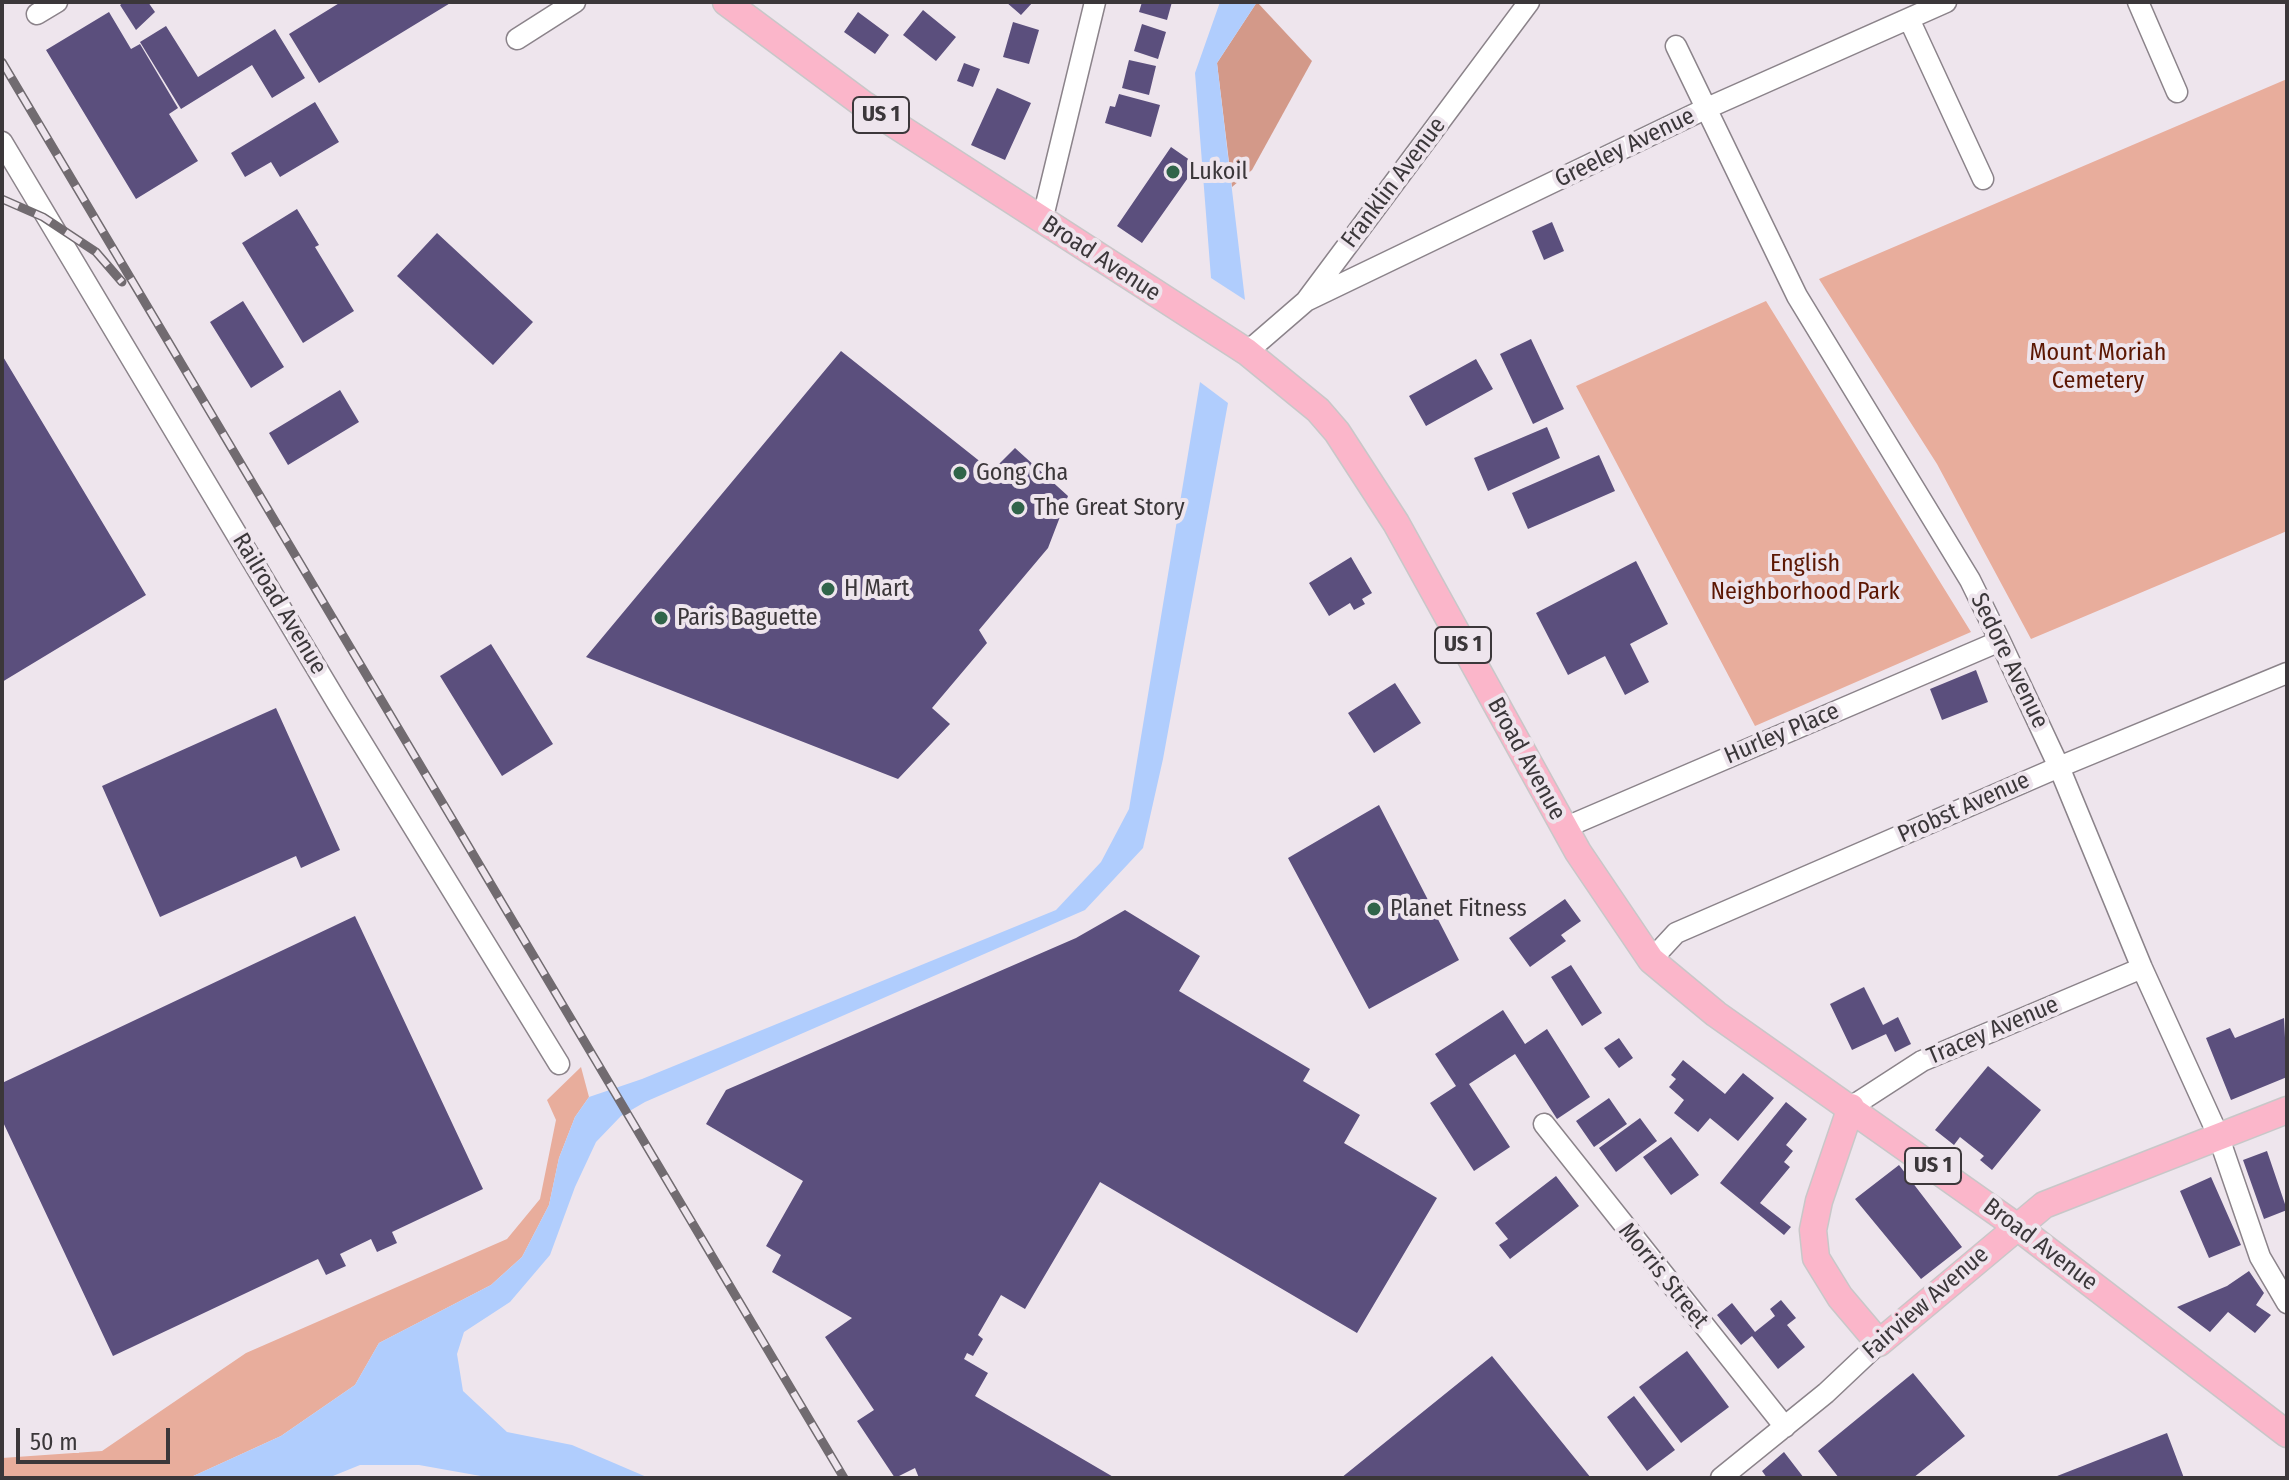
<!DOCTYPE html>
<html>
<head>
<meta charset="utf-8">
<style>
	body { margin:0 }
	#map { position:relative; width:2289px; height:1480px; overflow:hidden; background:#eee5ed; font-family:"Fira Sans Condensed",sans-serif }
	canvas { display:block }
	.frame { position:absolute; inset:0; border:4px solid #3b373a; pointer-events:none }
	.scale { position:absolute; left:16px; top:1428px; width:154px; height:36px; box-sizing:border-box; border:4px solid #3b373a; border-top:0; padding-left:10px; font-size:24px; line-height:28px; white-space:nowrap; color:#3b373a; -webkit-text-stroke:6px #eee5ed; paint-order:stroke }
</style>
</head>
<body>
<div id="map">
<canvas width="2289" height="1480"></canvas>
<div class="frame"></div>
<div class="scale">50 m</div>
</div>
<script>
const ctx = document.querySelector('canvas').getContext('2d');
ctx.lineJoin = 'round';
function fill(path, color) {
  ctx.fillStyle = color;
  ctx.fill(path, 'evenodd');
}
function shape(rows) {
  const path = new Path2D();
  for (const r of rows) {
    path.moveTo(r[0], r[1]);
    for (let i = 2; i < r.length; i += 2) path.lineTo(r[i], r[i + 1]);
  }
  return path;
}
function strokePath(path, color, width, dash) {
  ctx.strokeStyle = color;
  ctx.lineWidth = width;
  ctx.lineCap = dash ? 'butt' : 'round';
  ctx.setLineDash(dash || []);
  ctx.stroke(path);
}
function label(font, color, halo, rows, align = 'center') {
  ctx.font = font + ' "Fira Sans Condensed",sans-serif';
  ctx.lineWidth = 8;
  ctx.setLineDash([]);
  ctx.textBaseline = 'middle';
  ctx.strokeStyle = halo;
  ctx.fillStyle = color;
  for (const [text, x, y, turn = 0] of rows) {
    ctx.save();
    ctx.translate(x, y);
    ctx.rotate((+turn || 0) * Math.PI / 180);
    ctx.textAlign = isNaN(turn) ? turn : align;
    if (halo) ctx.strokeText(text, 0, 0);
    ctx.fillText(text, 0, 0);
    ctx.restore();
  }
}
const green = shape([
	[2287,79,2287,531,2031,639,1937,464,1819,279],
	[1766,301,1971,632,1755,726,1576,386],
	[581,1067,589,1097,575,1117,559,1158,549,1205,522,1257,491,1285,379,1343,355,1385,281,1436,189,1478,2,1478,2,1458,102,1451,246,1353,507,1239,540,1199,556,1120,547,1100]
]);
const forest = shape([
	[1257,2,1312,61,1252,170,1232,187,1217,63]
]);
const water = shape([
	[1220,2,1257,2,1217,63,1245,300,1211,278,1195,73],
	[1200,382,1228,403,1163,759,1143,848,1085,910,645,1102,621,1116,596,1142,575,1187,550,1255,510,1302,464,1332,457,1354,463,1391,507,1432,572,1445,649,1478,492,1478,419,1465,360,1465,328,1478,189,1478,281,1436,355,1385,379,1343,491,1285,522,1257,549,1205,559,1158,575,1117,589,1097,642,1079,1056,910,1101,862,1129,809]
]);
const building = shape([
	[124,2,148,2,155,12,136,30,120,5],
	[341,2,452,2,319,83,289,34],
	[1006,2,1033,2,1021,15],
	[1142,2,1172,2,1167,20,1139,12],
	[923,10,956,37,936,61,903,35],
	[109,12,131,49,140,44,178,108,169,114,198,161,136,199,46,50],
	[858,12,889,35,875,54,844,32],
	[1013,22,1039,30,1029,64,1003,57],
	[1142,24,1166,32,1158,59,1134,51],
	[166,26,198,77,275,29,305,78,272,98,252,65,181,109,140,42],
	[1129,60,1156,66,1149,95,1122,88],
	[964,63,980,69,973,87,957,81],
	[997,88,1031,103,1005,160,971,145],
	[1119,94,1160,105,1151,137,1105,123,1110,106,1115,107],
	[315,102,339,142,280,177,271,162,245,177,231,153],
	[1171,147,1197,165,1142,243,1117,226],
	[297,209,319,245,315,247,354,311,303,343,242,243],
	[1552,222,1564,251,1544,260,1532,231],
	[437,233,533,322,493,365,397,276],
	[243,301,284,367,251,388,210,322],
	[1531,339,1564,409,1533,424,1500,354],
	[841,351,992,471,1015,448,1068,496,1048,548,979,630,987,643,932,708,950,724,898,779,586,657],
	[2,355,146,595,2,682],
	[1476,359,1493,389,1426,426,1409,396],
	[340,390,359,422,288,465,269,433],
	[1547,427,1560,458,1488,491,1474,458],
	[1599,455,1615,491,1528,529,1512,493],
	[1351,557,1372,593,1362,599,1365,604,1354,610,1350,603,1329,616,1309,583],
	[1636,561,1668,624,1630,644,1649,682,1625,695,1605,656,1568,675,1536,613],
	[491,644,553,744,502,776,440,676],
	[1976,670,1988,702,1942,720,1930,689],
	[1395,683,1421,723,1374,753,1348,713],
	[276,708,340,850,301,868,296,856,160,917,102,786],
	[1379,805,1459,960,1369,1009,1288,858],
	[1565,899,1581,921,1561,935,1566,941,1530,967,1509,938],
	[1125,910,1200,956,1179,991,1310,1069,1303,1081,1360,1115,1344,1143,1437,1198,1357,1333,1100,1182,1025,1309,1001,1295,978,1335,983,1339,973,1356,967,1353,964,1359,988,1373,975,1396,1115,1478,919,1478,915,1468,895,1478,857,1421,874,1410,825,1337,852,1318,772,1272,781,1255,766,1246,803,1181,706,1124,726,1090,1076,938],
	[355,916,483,1189,392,1232,397,1243,377,1252,371,1239,340,1254,346,1266,326,1275,318,1259,113,1356,2,1120,2,1083],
	[1571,965,1602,1013,1582,1026,1551,977],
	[1864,987,1883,1025,1898,1017,1911,1044,1895,1052,1886,1034,1852,1050,1830,1004],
	[1503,1010,1525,1044,1547,1029,1590,1097,1557,1119,1515,1054,1469,1084,1510,1147,1474,1171,1430,1103,1456,1086,1435,1054],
	[2284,1018,2287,1077,2231,1100,2206,1038,2230,1028,2235,1038],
	[1619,1038,1633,1058,1619,1068,1604,1048],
	[1683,1060,1725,1094,1743,1073,1774,1098,1738,1141,1710,1118,1698,1132,1674,1113,1684,1100,1669,1087,1676,1079,1671,1075],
	[1988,1066,2041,1110,1992,1170,1980,1160,1984,1156,1960,1137,1954,1145,1935,1130],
	[1609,1098,1627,1124,1594,1147,1576,1121],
	[1786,1102,1807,1119,1786,1145,1793,1151,1784,1162,1790,1167,1760,1203,1791,1227,1784,1235,1720,1183],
	[1640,1118,1657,1141,1616,1172,1599,1148],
	[1671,1137,1699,1175,1671,1195,1643,1157],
	[2267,1151,2287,1210,2264,1219,2243,1160],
	[1899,1165,1962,1247,1921,1279,1855,1199],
	[1556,1176,1579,1206,1510,1259,1499,1245,1508,1239,1495,1223],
	[2211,1177,2241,1245,2209,1258,2180,1191],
	[2249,1271,2264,1293,2256,1305,2271,1315,2255,1333,2228,1312,2210,1332,2177,1307,2227,1286],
	[1781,1300,1796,1318,1787,1325,1805,1347,1778,1369,1752,1336,1741,1345,1717,1315,1732,1303,1755,1332,1775,1316,1770,1309],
	[1687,1351,1729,1407,1681,1443,1639,1387],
	[1492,1356,1591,1478,1341,1478],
	[1913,1373,1965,1436,1913,1478,1839,1478,1818,1451],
	[1634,1396,1675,1450,1647,1471,1607,1417],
	[2167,1433,2184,1478,2052,1478],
	[1784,1452,1804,1478,1767,1478,1762,1471]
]);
const minor = shape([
	[2138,2,2177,92],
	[37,14,57,2],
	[1909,19,1983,179],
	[517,39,575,2],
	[1676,46,1797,296,1970,580,2000,641,2059,767,2142,968,2218,1135,2260,1257,2287,1303],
	[2,142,338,704,559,1064],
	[1042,221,1095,2],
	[1306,301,1705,109,1946,2],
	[1247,352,1306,301,1529,2],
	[1564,828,2000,641],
	[1651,960,1676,933,2059,767,2287,673],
	[1851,1107,1922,1061,2142,968],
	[1544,1124,1785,1427],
	[1721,1478,1826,1393,1879,1343]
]);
const major = shape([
	[726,2,863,104,1247,352,1318,410,1337,432,1396,523,1578,852,1651,960,1716,1014,2016,1226,2287,1434],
	[1851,1107,1819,1201,1813,1230,1816,1258,1840,1297,1879,1343,2044,1205,2287,1110]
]);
const rail = shape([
	[2,62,844,1478],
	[2,199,43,217,96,252,122,282]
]);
const markers = [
	[1173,172,8,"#306449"],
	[960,473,8,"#306449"],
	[1018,508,8,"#306449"],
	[828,589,8,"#306449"],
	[661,618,8,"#306449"],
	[1374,909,8,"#306449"]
];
const shields = [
	[881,115,56],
	[1463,645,56],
	[1933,1166,56]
];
const shieldNames = [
	["US 1",881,115],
	["US 1",1463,645],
	["US 1",1933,1166]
];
const streetNames = [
	["Greeley Avenue",1625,148,-26],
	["Franklin Avenue",1394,183,-53],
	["Broad Avenue",1101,259,33],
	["Railroad Avenue",279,604,59],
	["Sedore Avenue",2009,661,64],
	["Hurley Place",1782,734,-23],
	["Broad Avenue",1526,759,61],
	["Probst Avenue",1964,808,-24],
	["Tracey Avenue",1993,1031,-23],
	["Broad Avenue",2040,1245,37],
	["Morris Street",1663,1276,51],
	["Fairview Avenue",1926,1303,-41]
];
const poiNames = [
	["Lukoil",1189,172],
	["Gong Cha",976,473],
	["The Great Story",1034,508],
	["H Mart",844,589],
	["Paris Baguette",677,618],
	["Planet Fitness",1390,909]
];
const parkNames = [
	["Mount Moriah",2098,353],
	["Cemetery",2098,381],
	["English",1805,564],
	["Neighborhood Park",1805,592]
];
fill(green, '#e8ad9c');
fill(forest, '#d39989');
fill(water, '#b0cdfd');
fill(building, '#5b4f7d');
strokePath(minor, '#8b838a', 23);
strokePath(major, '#c8c7c8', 29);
strokePath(minor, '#fff', 20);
strokePath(major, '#fbb6ca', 26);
strokePath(rail, '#716b70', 9);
strokePath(rail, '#eee5ed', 6, [18]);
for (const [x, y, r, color] of markers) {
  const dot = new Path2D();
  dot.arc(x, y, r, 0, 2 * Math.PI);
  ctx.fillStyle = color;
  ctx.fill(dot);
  strokePath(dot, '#eee5ed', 3);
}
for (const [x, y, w] of shields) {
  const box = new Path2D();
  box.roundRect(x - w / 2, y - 18, w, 36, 6);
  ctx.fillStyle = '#eee5ed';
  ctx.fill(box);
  strokePath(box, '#3b373a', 2);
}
label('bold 22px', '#3b373a', null, shieldNames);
label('24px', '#3b373a', '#eee5ed', streetNames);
label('24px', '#3b373a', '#eee5ed', poiNames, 'left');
label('24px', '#5c1703', '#eee5ed', parkNames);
</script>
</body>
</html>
